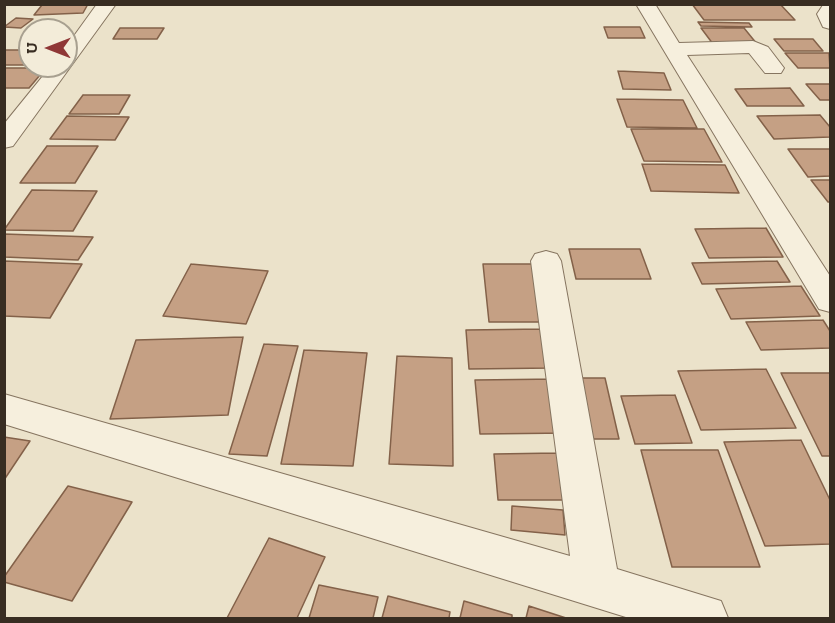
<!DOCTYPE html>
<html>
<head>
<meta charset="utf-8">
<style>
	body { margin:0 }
	#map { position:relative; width:835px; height:623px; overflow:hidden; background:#ebe2ca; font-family:"Zilla Slab",serif }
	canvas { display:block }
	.frame { position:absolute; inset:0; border:6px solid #382d22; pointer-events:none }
	.north { position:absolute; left:18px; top:18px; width:60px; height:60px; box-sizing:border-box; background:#f3ecd9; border:2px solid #a8a090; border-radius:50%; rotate:270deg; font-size:16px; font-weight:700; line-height:24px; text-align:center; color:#382d22 }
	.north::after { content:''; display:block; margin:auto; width:21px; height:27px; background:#8f3736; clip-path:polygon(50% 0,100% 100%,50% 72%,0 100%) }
</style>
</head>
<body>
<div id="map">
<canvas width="835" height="623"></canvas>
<div class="frame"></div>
<div class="north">U</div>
</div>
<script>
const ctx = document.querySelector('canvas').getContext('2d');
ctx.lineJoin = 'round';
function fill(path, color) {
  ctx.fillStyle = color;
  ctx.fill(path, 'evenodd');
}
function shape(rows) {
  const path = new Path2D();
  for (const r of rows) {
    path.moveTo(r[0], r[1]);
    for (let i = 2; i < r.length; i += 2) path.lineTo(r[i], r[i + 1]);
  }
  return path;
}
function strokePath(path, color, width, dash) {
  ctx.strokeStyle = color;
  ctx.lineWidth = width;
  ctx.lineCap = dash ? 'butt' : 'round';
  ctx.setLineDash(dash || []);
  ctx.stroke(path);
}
const building = shape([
	[88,4,83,13,34,15,42,5,88,4],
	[692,4,780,4,795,20,704,20,692,4],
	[16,18,33,19,21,28,4,27,16,18],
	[698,22,749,23,752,27,701,26,698,22],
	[604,27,640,27,645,38,608,38,604,27],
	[120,28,164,28,157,39,113,39,120,28],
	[701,28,744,28,757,44,713,44,701,28],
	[774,39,813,39,823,51,784,51,774,39],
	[4,50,30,50,30,65,4,65,4,50],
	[785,53,829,53,830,68,798,68,785,53],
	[4,68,46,68,29,88,4,88,4,68],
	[618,71,664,73,671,90,623,89,618,71],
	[806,84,830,84,830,100,820,100,806,84],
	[790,88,804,106,747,106,735,89,790,88],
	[83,95,130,95,119,114,69,114,83,95],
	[617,99,683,100,697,128,627,127,617,99],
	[820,115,830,127,830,137,774,139,757,116,820,115],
	[67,116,129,117,115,140,50,139,67,116],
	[631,129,704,129,722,162,644,161,631,129],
	[47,146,98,146,75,183,20,183,47,146],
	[788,149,830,149,830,176,808,177,788,149],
	[642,164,725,165,739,193,651,191,642,164],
	[811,180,830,180,830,202,828,202,811,180],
	[32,190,97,191,73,231,4,230,32,190],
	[766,228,783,257,709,258,695,229,766,228],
	[4,234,93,237,78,260,4,257,4,234],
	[569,249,640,249,651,279,576,279,569,249],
	[4,261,82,264,50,318,4,316,4,261],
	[777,261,790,282,702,284,692,263,777,261],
	[191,264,268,271,246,324,163,316,191,264],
	[483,264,536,264,546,322,489,322,483,264],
	[801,286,820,316,731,319,716,289,801,286],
	[823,320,830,331,830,348,761,350,746,322,823,320],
	[544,329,552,368,469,369,466,330,544,329],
	[243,337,228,415,110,419,136,340,243,337],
	[264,344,298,346,267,456,229,454,264,344],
	[304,350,367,353,353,466,281,464,304,350],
	[397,356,452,358,453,466,389,464,397,356],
	[766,369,796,428,701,430,678,371,766,369],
	[781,373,830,373,830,456,822,456,781,373],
	[579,378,605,378,619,439,590,439,579,378],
	[558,379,569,433,480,434,475,380,558,379],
	[675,395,692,443,635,444,621,396,675,395],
	[4,437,30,441,4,480,4,437],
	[801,440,830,500,830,544,765,546,724,442,801,440],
	[641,450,718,450,760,567,672,567,641,450],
	[557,453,564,500,498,500,494,454,557,453],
	[68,486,132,502,72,601,4,582,4,577,68,486],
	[512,506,563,510,565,535,511,530,512,506],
	[269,538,325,557,297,618,227,618,269,538],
	[319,585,378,597,373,618,309,618,319,585],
	[388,596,450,612,449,618,382,618,388,596],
	[464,601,512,615,512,618,460,618,464,601],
	[529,606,566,618,526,618,529,606]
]);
const minor = shape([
	[97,4,116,4,13,146,4,148,4,124,51,66,66,66,66,47,97,4],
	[636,4,655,4,679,43,753,41,768,47,784,68,781,73,765,73,749,53,687,55,830,276,830,312,819,309,636,4],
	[830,4,830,29,823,27,817,14,823,5,830,4],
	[546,251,557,254,561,261,617,569,721,601,728,618,629,618,4,424,4,394,570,556,531,261,535,254,546,251]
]);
fill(building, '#c5a084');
strokePath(building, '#836149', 1.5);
strokePath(minor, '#867560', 2);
fill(minor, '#f6efdd');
</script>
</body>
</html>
